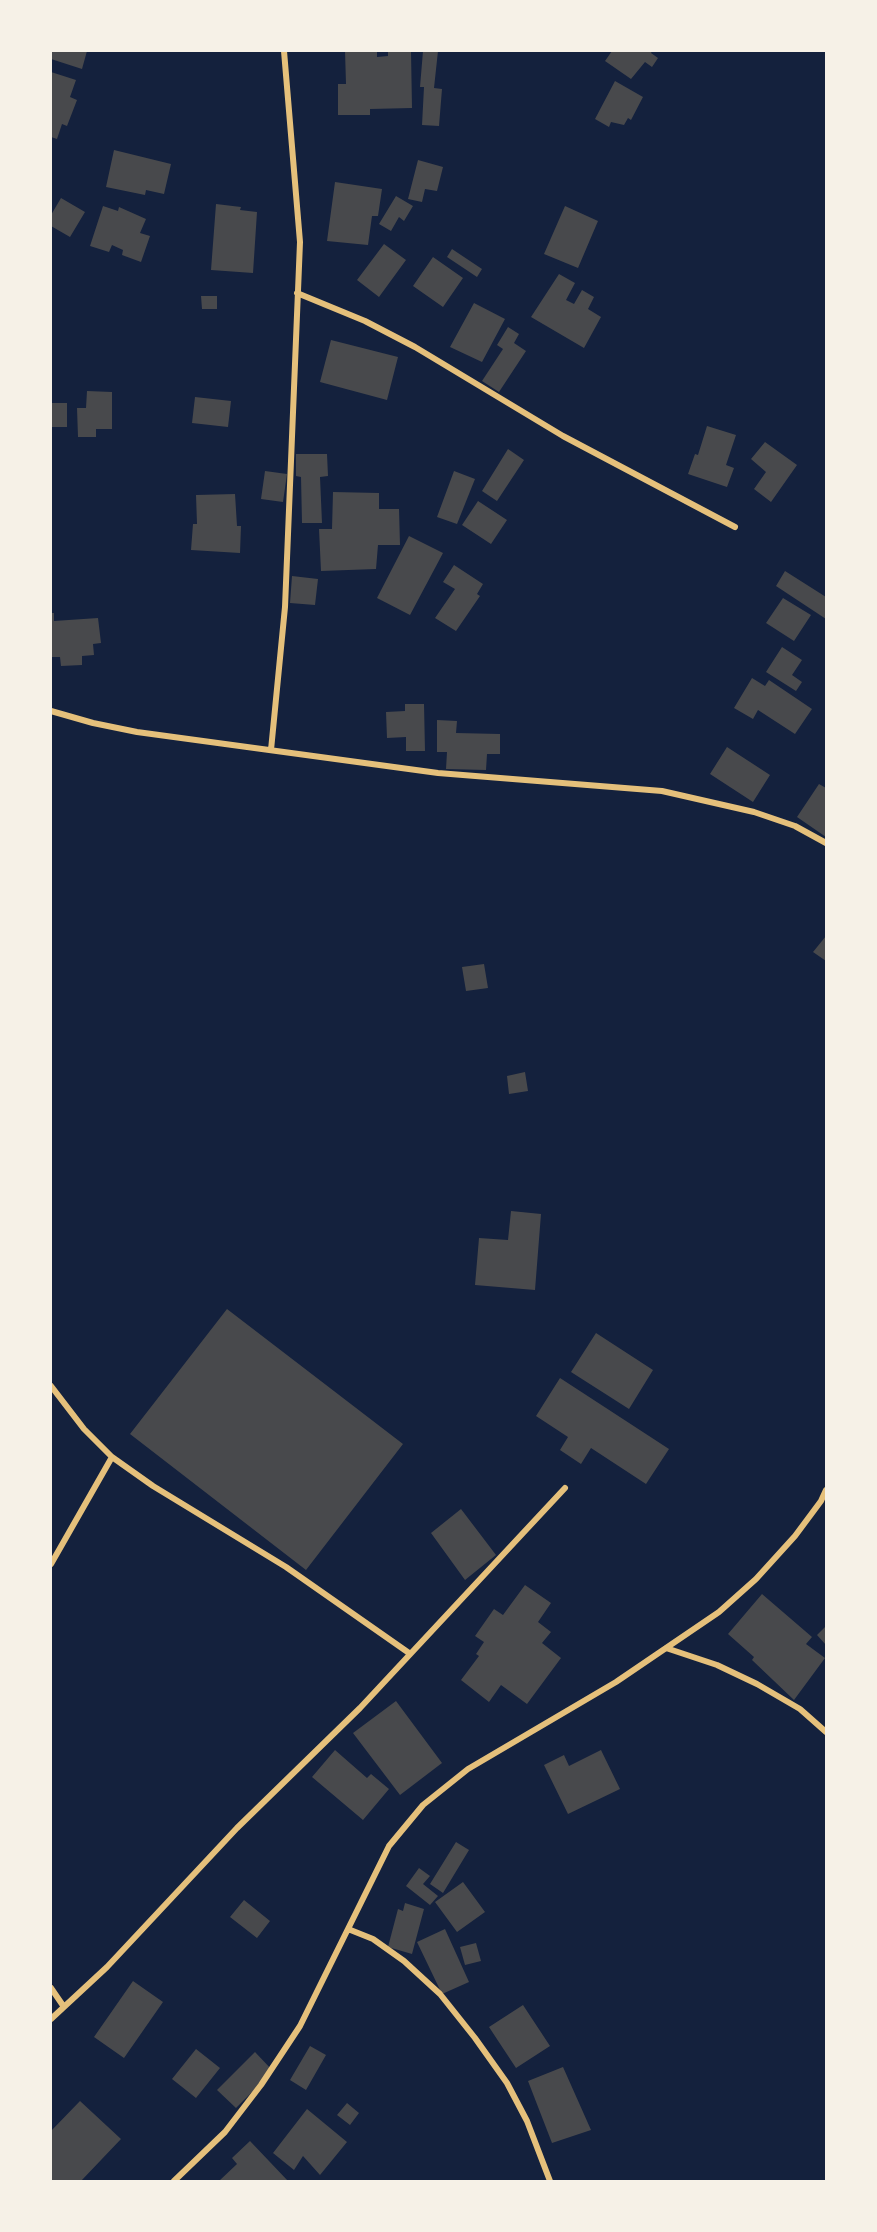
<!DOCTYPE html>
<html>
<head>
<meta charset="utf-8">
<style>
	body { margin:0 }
	#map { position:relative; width:877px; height:2232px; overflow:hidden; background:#14213d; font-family:"Noto Sans",sans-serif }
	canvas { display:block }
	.frame { position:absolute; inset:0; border:52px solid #f6f1e7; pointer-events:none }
</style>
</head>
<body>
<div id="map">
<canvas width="877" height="2232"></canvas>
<div class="frame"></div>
</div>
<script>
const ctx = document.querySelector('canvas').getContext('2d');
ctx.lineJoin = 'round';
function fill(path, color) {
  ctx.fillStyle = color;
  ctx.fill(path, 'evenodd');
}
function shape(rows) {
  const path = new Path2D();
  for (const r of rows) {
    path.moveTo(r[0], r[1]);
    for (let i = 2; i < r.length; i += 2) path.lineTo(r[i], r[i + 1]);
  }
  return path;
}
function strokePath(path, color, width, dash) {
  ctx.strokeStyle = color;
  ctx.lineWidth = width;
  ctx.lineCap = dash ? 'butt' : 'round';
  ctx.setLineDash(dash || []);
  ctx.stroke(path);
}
const building = shape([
	[51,51,87,51,82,69,51,59],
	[345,51,377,51,377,57,388,56,388,51,411,51,412,108,370,109,370,115,338,115,338,84,346,84],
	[423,51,438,51,434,88,442,89,439,126,422,125,424,87,420,87],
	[612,51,652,51,651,53,658,58,652,67,645,62,631,79,605,61],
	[51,72,76,80,70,97,77,100,67,126,62,124,57,139,51,137],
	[615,81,643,97,631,120,628,118,624,125,611,122,609,127,595,119],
	[114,150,171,164,164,194,146,190,145,195,106,187],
	[418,160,443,167,437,191,425,189,422,202,408,199],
	[335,182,382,189,378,216,372,216,368,245,327,241],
	[396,196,413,206,404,221,399,217,391,231,379,224],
	[61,198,85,212,70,237,51,226,51,215],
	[216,204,241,207,240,210,257,212,253,273,211,270],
	[103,206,118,211,119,207,146,219,140,233,150,236,141,262,122,255,123,250,112,245,109,252,90,246],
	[565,206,598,221,578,268,544,254],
	[384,244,406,260,379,297,357,280],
	[452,249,482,269,477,277,447,257],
	[433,257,463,278,443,307,413,286],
	[559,274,575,283,566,300,574,304,582,290,594,297,588,309,601,317,584,348,531,317],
	[201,296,217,296,217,309,202,309],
	[474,303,505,319,482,362,450,347],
	[508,327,519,334,514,343,526,351,499,392,482,381,503,349,497,345],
	[331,340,398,357,387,400,320,382],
	[87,391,112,392,112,429,96,429,96,437,78,437,77,408,86,408],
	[195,397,231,401,228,427,192,423],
	[51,403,67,403,67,427,51,427],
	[707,426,736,435,726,465,734,468,727,487,688,474,695,454,698,455],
	[765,442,797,465,771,502,754,489,766,472,751,459],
	[508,449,524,460,497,501,482,491],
	[296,454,327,454,328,476,320,477,322,523,302,523,301,477,296,476],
	[265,471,287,474,283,502,261,499],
	[454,471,475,479,457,524,437,517],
	[333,492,379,493,379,509,399,509,400,545,378,545,376,569,321,571,319,529,332,529],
	[235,494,237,526,241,526,240,553,191,550,193,524,197,524,196,495],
	[478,501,507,520,491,544,462,525],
	[409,536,443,553,410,615,377,598],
	[454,565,483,584,477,594,480,596,456,631,435,618,455,589,443,582],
	[785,571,826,597,826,619,776,586],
	[292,576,318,579,315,605,290,603],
	[783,598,811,615,794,641,766,623],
	[51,613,54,613,54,621,98,618,101,643,93,644,94,655,82,656,82,665,61,666,60,657,51,657],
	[782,647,802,660,792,675,802,682,796,691,766,672],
	[752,678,765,686,769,680,812,709,795,734,758,710,753,719,734,708],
	[405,704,424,704,425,751,406,751,406,737,387,738,386,712,405,711],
	[437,720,457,721,456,733,500,734,500,754,487,754,486,770,446,769,447,752,437,752],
	[727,747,770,775,753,802,710,774],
	[819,784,826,788,826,837,797,817],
	[826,936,826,961,813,952],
	[484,964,488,988,466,991,462,967],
	[525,1072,528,1091,509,1094,507,1076],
	[511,1211,541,1214,535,1290,475,1285,479,1238,508,1240],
	[227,1309,403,1444,306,1570,130,1434],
	[596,1333,653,1370,629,1409,571,1372],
	[560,1378,669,1449,646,1484,591,1448,581,1464,560,1450,568,1437,536,1416],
	[461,1509,496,1555,465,1580,431,1533],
	[525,1585,551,1603,538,1622,551,1632,542,1643,561,1658,527,1704,501,1685,489,1702,461,1680,479,1656,476,1654,484,1642,475,1636,494,1609,503,1615],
	[762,1594,812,1637,806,1644,825,1658,794,1700,752,1660,754,1657,728,1634],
	[826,1626,826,1645,817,1635],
	[396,1701,442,1763,400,1795,353,1733],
	[335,1750,367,1778,371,1774,389,1789,363,1820,312,1777],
	[601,1750,620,1789,568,1814,544,1765,564,1755,569,1766],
	[456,1842,469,1850,443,1893,430,1884],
	[419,1868,430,1876,423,1884,438,1896,430,1905,406,1886],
	[463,1882,485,1912,457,1932,435,1902],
	[244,1900,270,1921,257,1938,230,1917],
	[405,1903,424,1909,412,1954,388,1947,398,1909,403,1911],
	[445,1929,469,1982,442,1994,417,1942],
	[476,1943,481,1961,465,1965,460,1947],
	[133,1981,163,2002,124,2058,94,2037],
	[523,2005,550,2046,516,2068,489,2027],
	[310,2046,326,2055,306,2090,290,2080],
	[196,2049,220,2068,196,2098,172,2079],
	[255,2052,273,2071,236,2108,217,2090],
	[563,2067,591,2130,552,2143,528,2081],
	[80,2101,121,2139,81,2181,51,2181,51,2131],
	[347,2103,359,2113,350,2125,337,2115],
	[307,2109,347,2142,320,2175,303,2156,294,2170,273,2153],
	[250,2141,288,2181,219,2181,237,2164,232,2158]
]);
const minor = shape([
	[297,293,365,321,415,347,563,436,735,527],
	[51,711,93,723,137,732,438,773,662,791,754,812,795,826,826,843],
	[271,750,285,607,300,242,284,51],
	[51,1386,84,1429,112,1457,153,1486,286,1567,409,1653],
	[51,1564,112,1457],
	[666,1648,717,1665,757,1684,800,1709,826,1732],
	[348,1929,373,1939,404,1961,440,1994,475,2038,507,2083,527,2121,550,2181],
	[51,1988,64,2007],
	[51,2019,107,1967,237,1828,360,1708,565,1488],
	[174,2181,225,2132,261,2085,300,2026,389,1846,423,1805,468,1769,616,1682,719,1612,756,1579,795,1536,821,1501,826,1490]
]);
fill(building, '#48494c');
strokePath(minor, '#e5c07b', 6);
</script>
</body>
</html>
